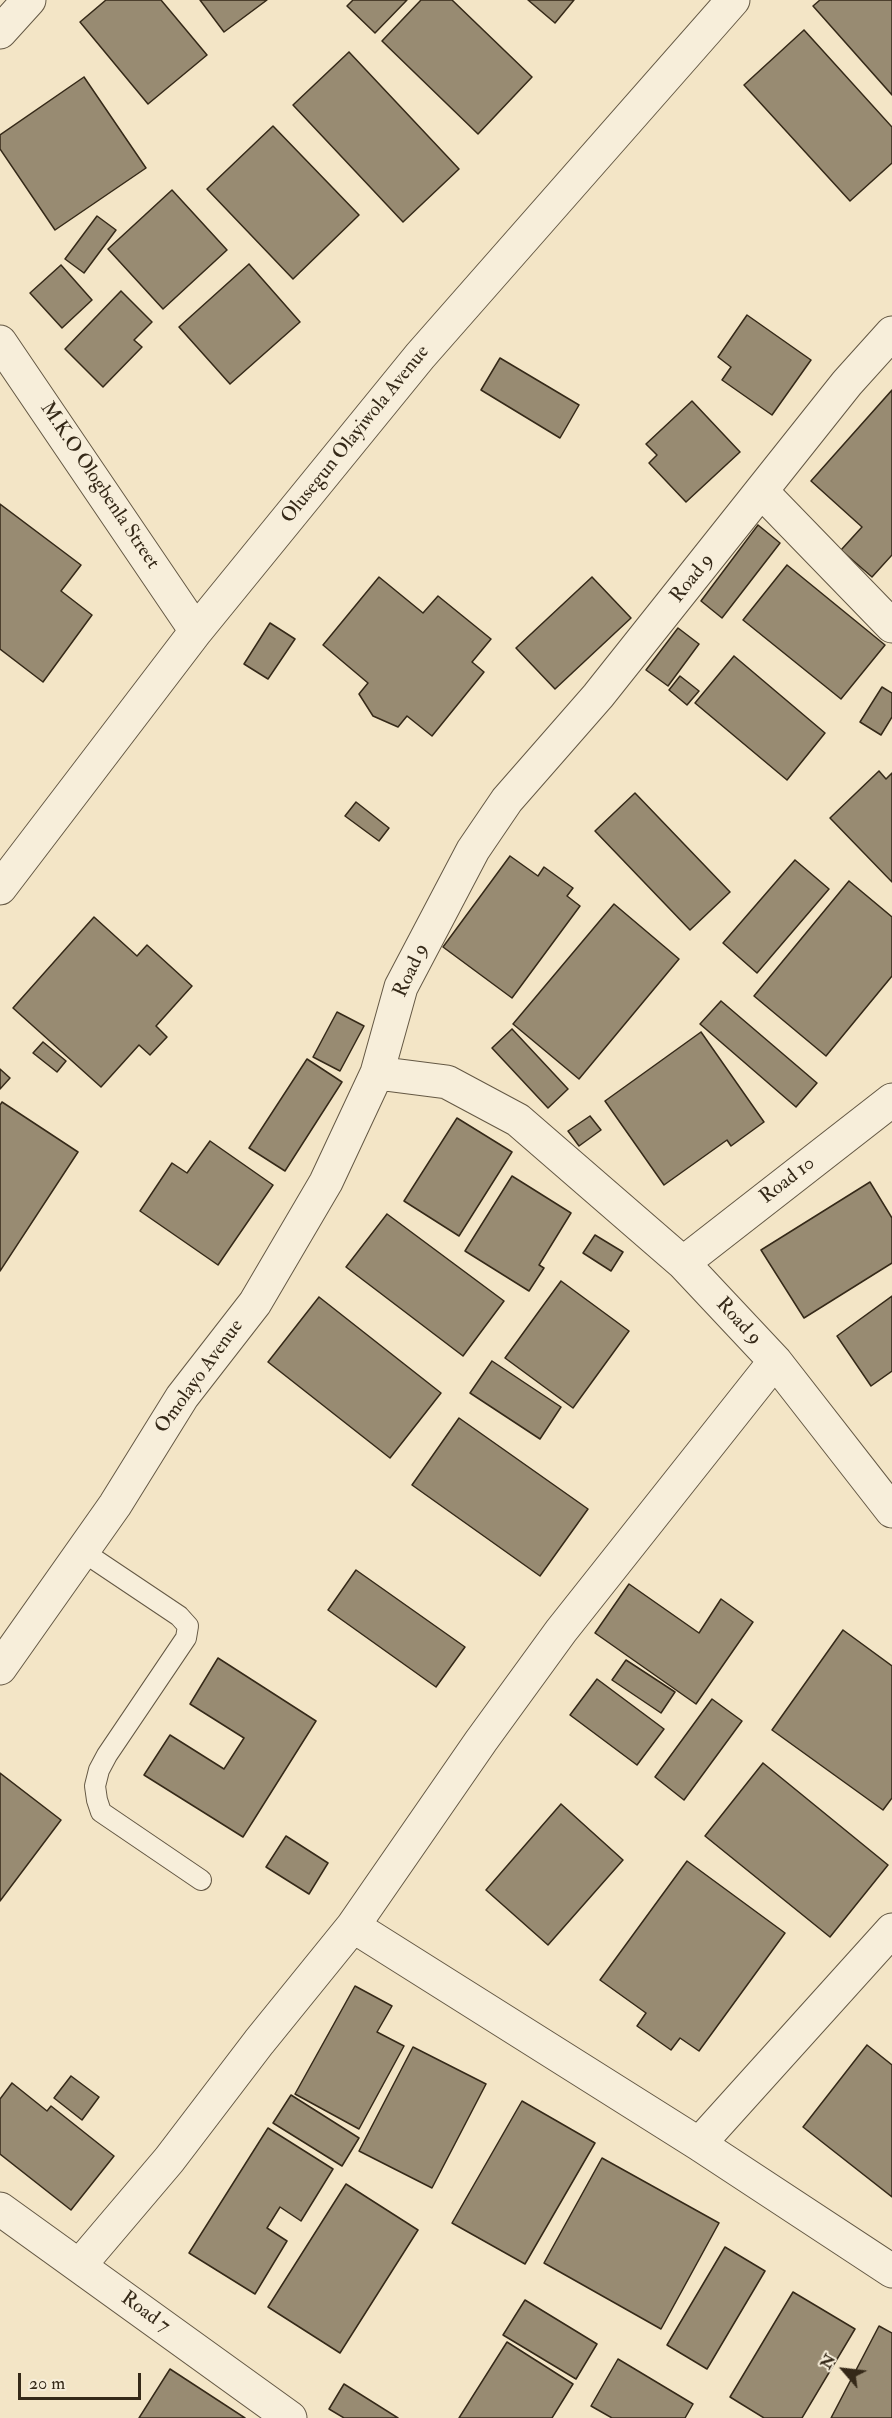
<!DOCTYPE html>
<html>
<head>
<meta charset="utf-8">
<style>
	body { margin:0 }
	#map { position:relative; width:892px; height:2418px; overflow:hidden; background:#f3e5c6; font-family:"IM FELL Double Pica",serif }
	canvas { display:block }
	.north { position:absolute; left:814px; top:2340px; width:60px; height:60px; -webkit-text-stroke:4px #f7eeda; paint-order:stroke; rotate:298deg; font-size:16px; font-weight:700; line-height:24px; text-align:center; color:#352918 }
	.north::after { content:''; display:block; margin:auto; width:21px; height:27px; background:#352918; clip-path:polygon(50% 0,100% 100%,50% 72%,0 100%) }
	.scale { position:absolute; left:18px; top:2373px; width:123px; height:27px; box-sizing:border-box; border:3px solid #352918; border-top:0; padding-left:8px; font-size:18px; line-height:21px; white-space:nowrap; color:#352918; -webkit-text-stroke:4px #f7eeda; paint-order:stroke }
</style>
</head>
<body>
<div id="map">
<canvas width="892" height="2418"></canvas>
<div class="north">N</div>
<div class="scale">20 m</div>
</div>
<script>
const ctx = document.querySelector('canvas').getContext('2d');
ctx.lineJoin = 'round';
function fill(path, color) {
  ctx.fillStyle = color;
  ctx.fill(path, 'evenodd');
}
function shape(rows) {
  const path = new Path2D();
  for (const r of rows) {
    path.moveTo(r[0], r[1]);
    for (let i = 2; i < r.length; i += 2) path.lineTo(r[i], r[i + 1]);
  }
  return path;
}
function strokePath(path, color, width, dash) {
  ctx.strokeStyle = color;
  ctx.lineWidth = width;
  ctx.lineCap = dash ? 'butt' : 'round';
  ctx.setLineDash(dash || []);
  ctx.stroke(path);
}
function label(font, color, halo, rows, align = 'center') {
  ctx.font = font + ' "IM FELL Double Pica",serif';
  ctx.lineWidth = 6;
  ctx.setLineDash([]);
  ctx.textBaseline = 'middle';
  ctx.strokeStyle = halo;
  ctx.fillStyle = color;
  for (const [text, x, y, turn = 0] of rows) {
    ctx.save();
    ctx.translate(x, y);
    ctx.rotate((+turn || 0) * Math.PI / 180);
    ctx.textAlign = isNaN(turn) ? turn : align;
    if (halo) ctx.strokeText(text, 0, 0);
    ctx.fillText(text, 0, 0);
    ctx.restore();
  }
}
const building = shape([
	[106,0,161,0,207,55,148,104,80,22,106,0],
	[200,0,267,0,224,32,200,0],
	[353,0,407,0,375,33,347,6,353,0],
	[421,0,452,0,532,77,478,134,382,41,421,0],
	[528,0,574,0,555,23,528,0],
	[820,0,892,0,892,95,813,6,820,0],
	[804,30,892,127,892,163,850,201,744,85,804,30],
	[349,52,459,169,403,222,293,105,349,52],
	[84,77,146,168,55,230,0,149,0,135,84,77],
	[273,126,359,215,293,279,207,189,273,126],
	[172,190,227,250,163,309,108,249,172,190],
	[97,216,116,230,84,273,65,259,97,216],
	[249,264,300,322,230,384,179,327,249,264],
	[61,265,92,300,62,328,30,293,61,265],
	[121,291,152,322,134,340,142,347,103,387,65,349,121,291],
	[747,315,811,360,772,415,722,380,731,367,718,357,747,315],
	[500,358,579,405,560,438,481,390,500,358],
	[892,390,892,555,872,577,841,550,862,527,811,481,892,390],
	[692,401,740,452,686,502,649,463,657,455,646,444,692,401],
	[0,504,81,565,61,591,92,615,43,682,0,649,0,504],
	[758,525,780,543,722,618,701,601,758,525],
	[787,565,885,645,841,699,743,620,787,565],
	[379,577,423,613,438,596,491,639,472,662,484,672,432,736,407,716,398,727,373,716,359,694,368,683,323,645,379,577],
	[592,577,631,618,555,689,516,648,592,577],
	[270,623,295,639,268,679,244,664,270,623],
	[678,628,699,644,668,686,646,670,678,628],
	[734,656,825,733,787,780,695,703,734,656],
	[680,676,699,691,687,705,669,690,680,676],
	[882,687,892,693,892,717,881,735,860,722,882,687],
	[879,771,886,779,892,773,892,882,830,818,879,771],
	[635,793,730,892,690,930,595,831,635,793],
	[356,802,389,828,379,841,345,816,356,802],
	[510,856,538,876,544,867,573,888,567,896,580,906,512,998,443,947,510,856],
	[795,860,829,889,757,973,723,943,795,860],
	[849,881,892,917,892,976,826,1056,754,996,849,881],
	[614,904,679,959,579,1079,513,1024,614,904],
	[94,917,137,956,147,945,192,986,156,1026,167,1037,150,1055,139,1045,101,1087,13,1008,94,917],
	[721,1001,817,1083,796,1107,700,1024,721,1001],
	[337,1012,364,1026,340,1071,313,1057,337,1012],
	[512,1029,568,1089,548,1108,492,1048,512,1029],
	[701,1032,764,1122,731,1146,727,1140,664,1185,605,1101,701,1032],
	[43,1042,66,1061,57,1072,33,1053,43,1042],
	[307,1059,342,1082,285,1171,249,1148,307,1059],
	[0,1069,10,1078,0,1089,0,1069],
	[2,1102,78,1152,0,1271,0,1105,2,1102],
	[590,1116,601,1130,579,1146,568,1131,590,1116],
	[457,1118,512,1152,459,1236,404,1201,457,1118],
	[210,1141,273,1185,218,1265,140,1211,172,1163,187,1173,210,1141],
	[512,1176,571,1213,539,1265,544,1268,529,1291,465,1251,512,1176],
	[870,1182,892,1218,892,1263,804,1318,761,1250,870,1182],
	[387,1214,504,1301,463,1356,346,1267,387,1214],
	[595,1235,623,1252,611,1271,583,1253,595,1235],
	[561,1281,629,1331,573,1408,505,1358,561,1281],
	[892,1296,892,1371,871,1386,837,1336,892,1296],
	[319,1297,441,1393,390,1458,268,1362,319,1297],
	[492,1361,561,1407,540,1439,470,1393,492,1361],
	[459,1418,588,1509,540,1576,412,1485,459,1418],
	[356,1570,465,1647,436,1687,328,1610,356,1570],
	[629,1584,699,1633,721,1599,753,1622,696,1704,595,1633,629,1584],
	[843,1630,892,1666,892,1798,883,1810,772,1730,843,1630],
	[218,1658,316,1721,243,1837,144,1775,170,1735,224,1769,244,1738,190,1704,218,1658],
	[626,1660,675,1692,661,1713,612,1680,626,1660],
	[597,1679,664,1729,637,1765,570,1715,597,1679],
	[712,1699,742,1721,684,1800,655,1777,712,1699],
	[763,1763,888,1865,830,1937,705,1836,763,1763],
	[0,1773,61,1820,0,1901,0,1773],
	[561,1804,623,1860,548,1945,486,1890,561,1804],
	[286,1836,328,1863,309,1894,266,1867,286,1836],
	[687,1861,785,1933,699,2051,680,2038,671,2050,637,2026,646,2013,600,1980,687,1861],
	[355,1986,392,2006,377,2032,404,2046,359,2129,295,2094,355,1986],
	[867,2045,892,2065,892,2197,803,2127,867,2045],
	[413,2047,486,2084,432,2188,359,2151,413,2047],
	[71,2076,99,2097,82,2120,54,2098,71,2076],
	[12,2083,47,2111,51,2106,114,2156,71,2210,0,2154,0,2099,12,2083],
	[291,2095,359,2138,342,2166,273,2123,291,2095],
	[522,2101,595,2143,525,2264,452,2223,522,2101],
	[268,2128,333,2169,301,2221,280,2207,267,2228,287,2241,255,2294,189,2253,268,2128],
	[602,2158,719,2223,661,2329,544,2263,602,2158],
	[346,2184,418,2230,340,2353,268,2307,346,2184],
	[725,2247,765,2271,707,2369,667,2345,725,2247],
	[793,2292,855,2329,802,2418,764,2418,730,2397,793,2292],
	[525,2300,597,2344,576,2379,503,2335,525,2300],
	[879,2326,892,2333,892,2418,831,2418,879,2326],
	[507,2342,573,2384,552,2418,459,2418,507,2342],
	[618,2359,693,2404,685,2418,612,2418,591,2406,618,2359],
	[170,2369,245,2418,139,2418,170,2369],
	[344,2384,398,2418,344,2418,329,2409,344,2384]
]);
const lane = shape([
	[82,1551,179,1616,188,1626,186,1638,107,1755,99,1770,95,1786,97,1800,101,1812,201,1880]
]);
const street = shape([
	[0,32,29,0],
	[0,342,196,631],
	[762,492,892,626],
	[0,888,196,631,420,356,733,0],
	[377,1073,447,1082,518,1120,683,1263,775,1361,892,1511],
	[683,1263,892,1100],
	[0,1668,115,1505,182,1397,255,1303,326,1182,377,1073,401,987,473,850,507,800,598,696,847,383,892,333],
	[353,1926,699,2144,892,2271],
	[699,2144,892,1930],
	[0,2209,290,2418],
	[79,2266,169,2160,259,2042,353,1926,481,1741,561,1631,775,1361]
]);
const streetNames = [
	["Olusegun Olayiwola Avenue",356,435,-51],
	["M.K.O Ologbenla Street",99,486,56],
	["Road 9",693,579,-51],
	["Road 9",412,971,-65],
	["Road 10",788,1181,-38],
	["Road 9",738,1322,47],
	["Omolayo Avenue",200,1377,-54],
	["Road 7",145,2313,36]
];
fill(building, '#988b72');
strokePath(building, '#352918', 1.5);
strokePath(lane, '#645844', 22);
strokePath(street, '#645844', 35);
strokePath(lane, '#f7eeda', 20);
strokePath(street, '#f7eeda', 33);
label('20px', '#352918', '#f7eeda', streetNames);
</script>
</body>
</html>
